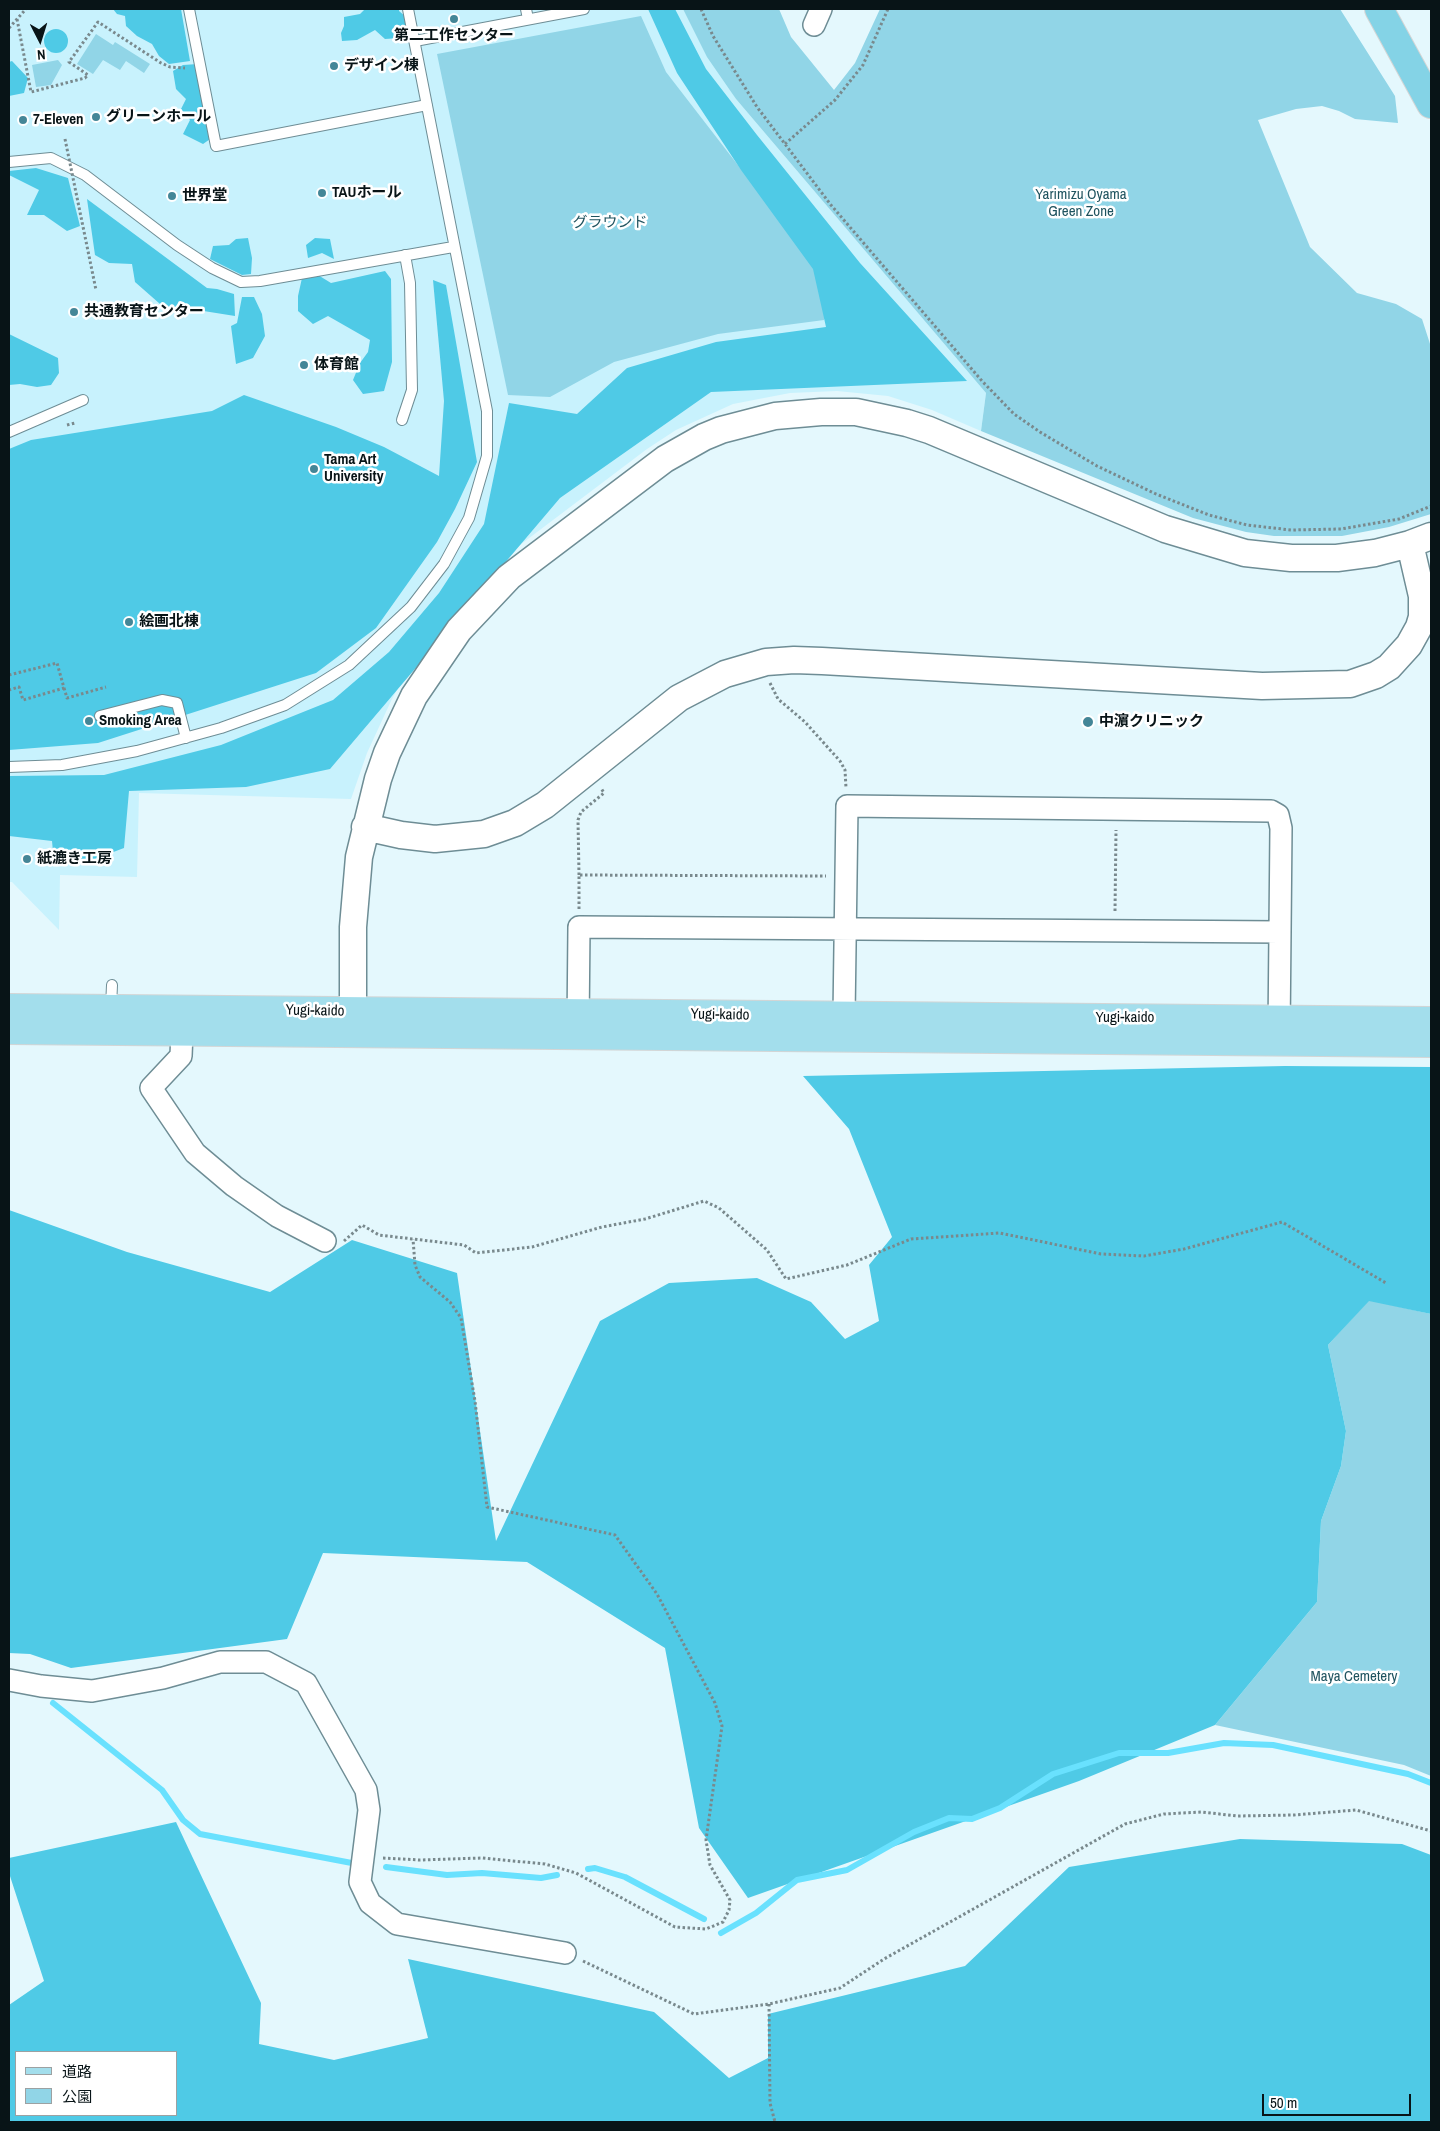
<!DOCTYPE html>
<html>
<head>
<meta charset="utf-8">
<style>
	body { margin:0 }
	#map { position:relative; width:1440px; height:2131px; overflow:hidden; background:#e4f8fd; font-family:"Archivo Narrow","Noto Sans JP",sans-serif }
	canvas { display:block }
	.frame { position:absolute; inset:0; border:10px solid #081417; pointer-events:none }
	.legend { position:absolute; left:15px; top:2051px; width:162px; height:65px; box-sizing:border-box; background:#fff; border:1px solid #9ca1a2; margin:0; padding:6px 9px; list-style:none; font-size:15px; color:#081417 }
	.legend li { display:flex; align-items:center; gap:10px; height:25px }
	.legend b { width:25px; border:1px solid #9ca1a2 }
	.north { position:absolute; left:15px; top:15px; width:50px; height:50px; -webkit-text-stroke:4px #fff; paint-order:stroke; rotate:175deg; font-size:14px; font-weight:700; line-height:20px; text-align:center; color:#081417 }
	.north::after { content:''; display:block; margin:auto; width:18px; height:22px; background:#081417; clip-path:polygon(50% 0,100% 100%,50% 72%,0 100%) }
	.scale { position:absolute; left:1262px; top:2094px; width:149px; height:22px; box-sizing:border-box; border:2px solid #081417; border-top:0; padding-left:6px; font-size:15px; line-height:18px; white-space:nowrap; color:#081417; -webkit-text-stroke:4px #fff; paint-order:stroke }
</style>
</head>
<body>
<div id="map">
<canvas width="1440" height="2131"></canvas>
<div class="frame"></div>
<ul class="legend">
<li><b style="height:6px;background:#a3deec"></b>道路</li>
<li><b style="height:14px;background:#91d5e7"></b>公園</li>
</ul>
<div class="north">N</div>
<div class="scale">50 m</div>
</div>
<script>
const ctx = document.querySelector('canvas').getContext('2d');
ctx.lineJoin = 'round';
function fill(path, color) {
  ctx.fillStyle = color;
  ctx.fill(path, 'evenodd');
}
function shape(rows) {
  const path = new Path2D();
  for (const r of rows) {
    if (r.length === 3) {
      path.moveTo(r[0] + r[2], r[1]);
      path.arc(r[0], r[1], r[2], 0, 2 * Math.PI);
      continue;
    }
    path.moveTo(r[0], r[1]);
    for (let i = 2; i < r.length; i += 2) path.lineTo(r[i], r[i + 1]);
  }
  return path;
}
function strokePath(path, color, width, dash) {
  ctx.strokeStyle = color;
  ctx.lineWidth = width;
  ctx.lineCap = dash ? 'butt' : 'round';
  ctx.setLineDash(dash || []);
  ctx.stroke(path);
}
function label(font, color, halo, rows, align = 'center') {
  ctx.font = font + ' "Archivo Narrow","Noto Sans JP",sans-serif';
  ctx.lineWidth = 5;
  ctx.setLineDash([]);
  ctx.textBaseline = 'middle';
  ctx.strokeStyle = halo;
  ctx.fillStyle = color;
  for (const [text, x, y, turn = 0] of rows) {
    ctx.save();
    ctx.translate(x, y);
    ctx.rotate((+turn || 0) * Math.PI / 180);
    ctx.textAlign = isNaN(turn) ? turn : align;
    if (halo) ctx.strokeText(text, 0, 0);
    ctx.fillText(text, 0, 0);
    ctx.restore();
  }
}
const built = shape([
	[9,9,683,9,736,99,986,393,981,431,932,410,888,396,837,391,790,393,733,404,676,430,647,449,508,554,408,670,391,701,367,753,351,799,139,793,137,877,60,875,59,930,12,882,9,882]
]);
const green = shape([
	[683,9,779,9,791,37,834,90,855,63,880,9,1340,9,1395,96,1398,123,1355,119,1339,111,1322,106,1296,109,1258,120,1310,247,1357,293,1396,304,1422,319,1431,347,1431,514,1389,527,1342,536,1274,536,1246,532,1193,518,981,431,986,393,736,99,707,57],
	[641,16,666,72,832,287,824,320,718,334,614,362,550,397,508,395,437,54],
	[96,34,113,45,115,42,150,64,144,73,126,61,120,70,103,60,93,74,77,64],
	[58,60,62,65,51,85,36,87,32,65],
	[1369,1300,1431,1314,1431,1776,1404,1765,1215,1725,1317,1602,1321,1521,1341,1466,1346,1431,1328,1345]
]);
const forest = shape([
	[113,9,181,9,190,61,169,64,159,56,152,44,137,36,126,26,125,16,117,14],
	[365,9,399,9,399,11,407,18,408,29,400,38,385,39,375,30,357,40,342,41,341,33,344,26,344,17,360,14],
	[648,9,675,9,706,69,757,135,860,263,967,381,711,392,560,498,330,769,246,787,129,791,124,848,76,866,54,862,52,841,9,836,9,776,104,775,221,745,333,700,389,652,439,593,484,524,509,403,577,414,627,368,716,342,826,327,813,269,741,170,677,73],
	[56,41,12],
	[12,61,28,78,24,93,9,96,9,62],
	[198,64,202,81,200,94,207,100,213,137,203,144,183,134,190,120,181,109,186,99,176,89,173,71,183,65],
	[36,168,68,178,80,226,67,231,44,215,27,215,39,190,9,175,9,171],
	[87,199,207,288,217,289,234,294,235,316,191,309,168,311,135,282,132,264,109,263,95,255],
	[248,238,252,258,251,274,242,275,210,259,213,246,229,245,236,239],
	[315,238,330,239,334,259,322,253,308,258,306,245],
	[385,271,391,279,392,362,384,391,363,394,353,380,360,363,368,352,370,340,328,316,313,324,298,311,298,296,302,278,313,272,331,283],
	[433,280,446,285,477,462,455,509,437,542,376,628,316,673,98,743,9,750,9,449,31,440,212,411,244,395,336,427,384,447,439,476,444,401],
	[242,297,254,297,262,314,265,336,253,358,236,364,231,326,237,323],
	[9,334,58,358,59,373,51,385,37,387,20,384,9,385],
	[1285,1066,1431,1067,1431,1314,1369,1301,1328,1345,1346,1431,1341,1466,1321,1521,1317,1602,1215,1725,1079,1781,748,1898,699,1828,665,1648,527,1562,323,1553,287,1639,71,1668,30,1654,9,1653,9,1210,127,1252,270,1292,352,1240,457,1273,496,1541,600,1321,669,1283,757,1278,811,1302,845,1339,879,1321,869,1265,892,1237,849,1129,803,1076],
	[176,1822,261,2003,259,2044,334,2060,428,2038,408,1959,654,2012,729,2078,768,2058,768,2014,965,1966,1069,1867,1240,1839,1402,1844,1431,1855,1431,2122,9,2122,9,2005,44,1981,9,1873,9,1858],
	[16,2052,176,2052,176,2115,16,2115]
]);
const stream = shape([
	[53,1703,162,1790,183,1820,200,1834,357,1864],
	[386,1867,447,1875,482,1873,541,1878,557,1875],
	[588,1869,595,1868,625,1877,704,1919],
	[721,1933,756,1913,797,1880,847,1870,914,1832,949,1818,972,1819,1000,1808,1053,1774,1119,1753,1168,1753,1224,1743,1273,1745,1408,1774,1431,1783]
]);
const path = shape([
	[701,9,713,36,757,107,831,205,982,381,1014,414,1040,432,1097,466,1156,494,1209,515,1247,525,1291,530,1341,529,1399,519,1431,506],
	[17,19,31,92,85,78,88,75,69,62,98,22,161,63,170,67,185,68],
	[9,28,26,9],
	[785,144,835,100,863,65,888,9],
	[67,425,75,423],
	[9,675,57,663,64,688,23,700,19,687,9,690],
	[770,683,778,699,805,722,840,761,845,770,846,788],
	[64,688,67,698,106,687],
	[579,875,578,820,581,812,604,793,601,788],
	[579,909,579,875,826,876],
	[1115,911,1116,830],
	[344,1241,362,1225,379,1235,464,1245,476,1253,532,1247,602,1227,645,1219,704,1201,719,1208,767,1250,786,1279,847,1265,911,1239,1000,1233,1101,1254,1144,1256,1184,1249,1282,1222,1386,1283],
	[383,1858,420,1860,482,1858,545,1864,576,1873,675,1927,706,1929,723,1922,729,1910,730,1900,710,1865,706,1840,722,1726,715,1703,657,1594,615,1535,487,1507,475,1401,461,1318,450,1302,420,1277,415,1265,413,1239],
	[583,1961,694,2014,769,2004,840,1988,884,1959,1125,1824,1164,1814,1202,1812,1237,1816,1294,1815,1356,1810,1431,1831],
	[769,2004,770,2103,775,2122]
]);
const service = shape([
	[189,9,216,146,427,105],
	[526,9,528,19],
	[415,41,584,9],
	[9,162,51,158,85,175,177,245,212,268,241,282,260,281,453,247],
	[402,420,412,390,410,283,405,255],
	[9,432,83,400],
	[100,716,162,700,177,703,186,738],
	[9,767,62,765,137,751,221,728,285,705,349,665,411,607,444,564,469,518,487,456,487,411,408,9],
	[111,1007,112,985]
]);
const minor = shape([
	[814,25,821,9],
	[844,1016,847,806,1271,811,1278,815,1281,828,1279,1034],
	[578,1028,579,927,1280,932],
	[182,1032,181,1056,151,1088,195,1153,234,1186,277,1216,325,1241],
	[9,1680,41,1686,92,1691,163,1678,220,1662,266,1662,306,1683,366,1790,369,1810,360,1882,370,1903,397,1924,565,1953]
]);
const tertiary = shape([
	[365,827,401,835,435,839,484,834,515,823,545,805,679,698,725,674,766,662,794,660,822,661,1262,686,1350,684,1376,675,1389,667,1409,645,1419,627,1422,617,1422,596,1410,544],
	[353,1032,353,927,359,857,378,779,387,753,414,696,459,630,509,577,665,459,704,437,721,430,775,416,821,412,856,412,907,423,929,430,1165,529,1245,553,1291,558,1337,558,1375,553,1410,544,1431,536]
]);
const primary = shape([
	[9,1008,1431,1021],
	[9,1030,1431,1043]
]);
const trunk = shape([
	[1379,9,1431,104]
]);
const pathBridge = shape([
	[65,139,96,290]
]);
const markers = [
	[454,19,5,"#448697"],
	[334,66,5,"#448697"],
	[96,117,5,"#448697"],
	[23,120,5,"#448697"],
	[322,193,5,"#448697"],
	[172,196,5,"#448697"],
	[74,312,5,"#448697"],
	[304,365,5,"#448697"],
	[314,469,5,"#448697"],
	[129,622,5,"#448697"],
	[89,721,5,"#448697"],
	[1088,722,6,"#448697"],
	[27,859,5,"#448697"]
];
const poiNames = [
	["第二工作センター",454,36,"center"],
	["デザイン棟",344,66],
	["グリーンホール",106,117],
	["7-Eleven",33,120],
	["TAUホール",332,193],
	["世界堂",182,196],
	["共通教育センター",84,312],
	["体育館",314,365],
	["Tama Art",324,460],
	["University",324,477],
	["絵画北棟",139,622],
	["Smoking Area",99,721],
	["中濵クリニック",1099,722],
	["紙漉き工房",37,859]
];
const parkNames = [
	["Yarimizu Oyama",1081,195],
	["Green Zone",1081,212],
	["グラウンド",610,223],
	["Maya Cemetery",1354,1677]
];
const streetNames = [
	["Yugi-kaido",315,1011,1],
	["Yugi-kaido",720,1015,1],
	["Yugi-kaido",1125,1018]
];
fill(built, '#c8f2fd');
fill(green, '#91d5e7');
fill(forest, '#4fcae6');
strokePath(stream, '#69e1fe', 6);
strokePath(service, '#6e8d95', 12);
strokePath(minor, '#6e8d95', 24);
strokePath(tertiary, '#6e8d95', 29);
strokePath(primary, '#d3d5d5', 30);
strokePath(trunk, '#d3d5d5', 30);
strokePath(path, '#79898d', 3, [2.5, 2.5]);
strokePath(service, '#fff', 10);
strokePath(minor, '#fff', 21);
strokePath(tertiary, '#fff', 26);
strokePath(primary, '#a3deec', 28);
strokePath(trunk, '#84d3e6', 28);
strokePath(pathBridge, '#79898d', 3, [2.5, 2.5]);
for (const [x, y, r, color] of markers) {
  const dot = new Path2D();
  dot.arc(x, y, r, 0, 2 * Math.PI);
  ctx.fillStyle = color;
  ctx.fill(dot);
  strokePath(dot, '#fff', 2);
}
label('bold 15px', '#081417', '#fff', poiNames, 'left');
label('15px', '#1f535f', '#fff', parkNames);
label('15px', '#081417', '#fff', streetNames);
</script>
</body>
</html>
